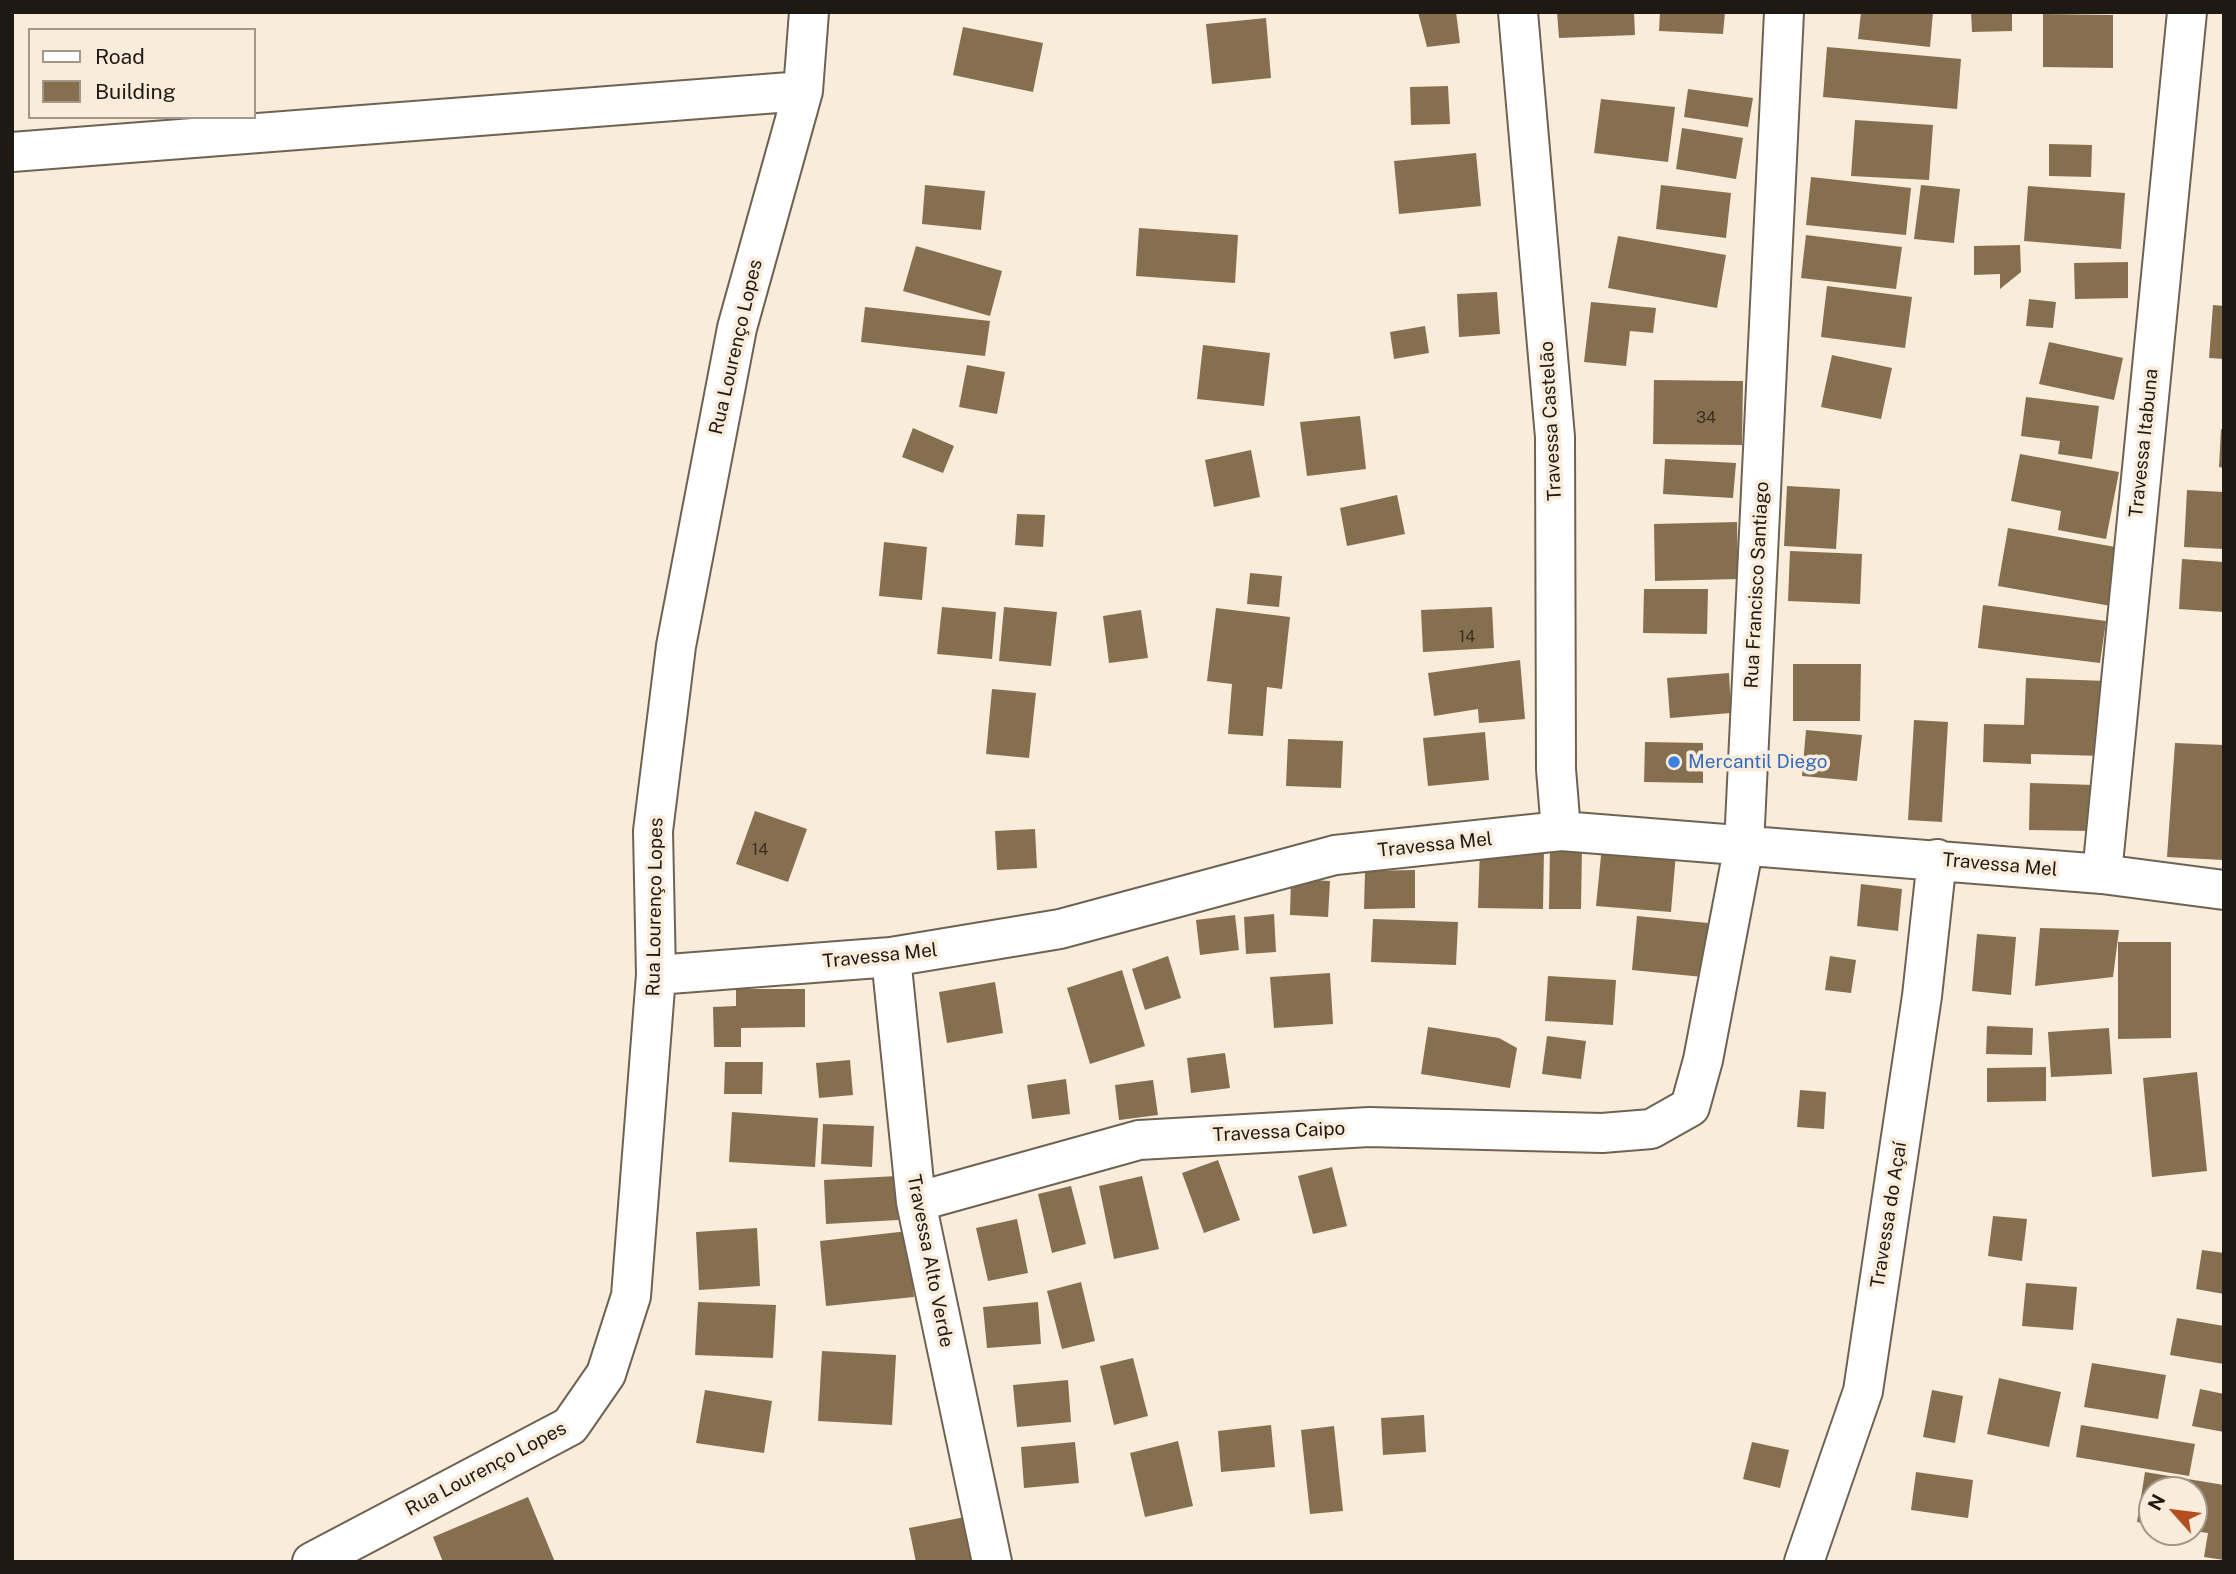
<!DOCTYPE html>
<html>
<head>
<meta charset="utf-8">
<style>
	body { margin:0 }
	#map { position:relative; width:2236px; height:1574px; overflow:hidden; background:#f9ecda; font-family:"Public Sans",sans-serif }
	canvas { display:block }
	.frame { position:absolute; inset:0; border:14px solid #1e1913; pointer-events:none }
	.legend { position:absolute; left:28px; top:28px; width:228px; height:91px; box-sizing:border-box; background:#f9ecda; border:2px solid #a1988a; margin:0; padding:9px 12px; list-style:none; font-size:21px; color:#1e1913 }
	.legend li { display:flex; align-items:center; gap:14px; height:35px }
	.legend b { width:35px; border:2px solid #a1988a }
	.north { position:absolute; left:2138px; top:1476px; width:70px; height:70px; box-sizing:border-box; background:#f9ecda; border:2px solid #a1988a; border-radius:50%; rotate:298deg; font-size:19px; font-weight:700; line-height:28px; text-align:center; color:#1e1913 }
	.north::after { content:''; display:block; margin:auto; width:24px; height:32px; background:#b44f1f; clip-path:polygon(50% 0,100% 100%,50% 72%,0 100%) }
</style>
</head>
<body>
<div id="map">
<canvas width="2236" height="1574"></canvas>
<div class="frame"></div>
<ul class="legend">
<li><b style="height:9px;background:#fff"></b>Road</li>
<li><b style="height:19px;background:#866f4f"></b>Building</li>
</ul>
<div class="north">N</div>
</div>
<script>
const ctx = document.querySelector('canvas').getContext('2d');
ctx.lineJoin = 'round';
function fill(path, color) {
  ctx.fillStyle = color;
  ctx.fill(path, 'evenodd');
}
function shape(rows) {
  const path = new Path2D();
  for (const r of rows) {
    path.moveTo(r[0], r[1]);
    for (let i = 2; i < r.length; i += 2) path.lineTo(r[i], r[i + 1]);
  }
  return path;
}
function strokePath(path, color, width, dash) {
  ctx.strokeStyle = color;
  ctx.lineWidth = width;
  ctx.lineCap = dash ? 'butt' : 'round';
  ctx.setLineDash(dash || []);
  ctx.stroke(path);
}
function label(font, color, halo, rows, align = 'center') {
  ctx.font = font + ' "Public Sans",sans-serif';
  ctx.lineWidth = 7;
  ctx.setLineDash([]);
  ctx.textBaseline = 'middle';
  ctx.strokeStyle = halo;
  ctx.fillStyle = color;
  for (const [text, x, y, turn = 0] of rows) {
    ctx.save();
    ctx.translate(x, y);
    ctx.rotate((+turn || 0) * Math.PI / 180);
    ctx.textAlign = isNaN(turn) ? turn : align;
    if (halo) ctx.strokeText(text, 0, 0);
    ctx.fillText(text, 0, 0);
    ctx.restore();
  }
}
const building = shape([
	[1418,12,1456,12,1460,43,1427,47],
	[1557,12,1634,12,1635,35,1559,38],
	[1660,12,1725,12,1723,34,1659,31],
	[1861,12,1933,12,1930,47,1858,39],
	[1971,12,2012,12,2012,31,1972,32],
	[2043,14,2113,15,2113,68,2043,67],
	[1266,18,1271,78,1212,84,1206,24],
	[963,27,1043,43,1033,92,953,75],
	[1827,47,1961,59,1957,109,1823,97],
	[1448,86,1450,124,1411,125,1410,87],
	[1688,89,1753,98,1748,127,1684,117],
	[1601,99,1675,107,1668,162,1594,153],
	[1855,120,1933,125,1929,180,1851,176],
	[1682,128,1743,138,1736,179,1676,169],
	[2049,144,2092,145,2091,177,2049,176],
	[1476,153,1481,206,1399,214,1394,161],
	[1811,177,1911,188,1906,235,1806,225],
	[925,185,985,191,981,230,922,224],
	[1661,185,1731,193,1726,238,1656,229],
	[1921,185,1960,189,1954,243,1914,239],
	[2028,186,2125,193,2121,249,2024,241],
	[1139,228,1238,235,1235,283,1136,276],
	[1806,235,1902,247,1896,289,1801,278],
	[1618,236,1726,255,1717,308,1608,288],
	[2020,245,2021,272,2000,289,2000,274,1974,275,1974,246],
	[916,246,1002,271,990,316,903,291],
	[2128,262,2128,298,2075,299,2074,263],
	[1827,286,1912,297,1905,348,1821,337],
	[1497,292,1500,334,1459,337,1457,294],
	[2029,299,2056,302,2053,328,2026,326],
	[1591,302,1656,308,1653,333,1630,331,1626,366,1584,362],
	[2213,305,2224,306,2224,359,2209,358],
	[865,307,990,321,985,356,861,342],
	[1425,326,1429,353,1394,359,1390,332],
	[2049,342,2123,358,2114,400,2039,384],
	[1203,345,1270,353,1264,406,1197,399],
	[1832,355,1892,368,1881,419,1821,407],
	[967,365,1005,372,997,414,959,407],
	[1654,380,1743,381,1742,445,1653,444],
	[2026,397,2099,406,2092,459,2058,454,2060,441,2021,436],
	[1360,416,1366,469,1307,476,1300,422],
	[913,428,954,446,943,473,902,457],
	[2221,429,2224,430,2224,468,2219,467],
	[1251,450,1260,497,1214,507,1205,460],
	[2020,454,2119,472,2106,539,2058,530,2061,511,2011,501],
	[1665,459,1736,463,1733,498,1663,494],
	[1787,486,1840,489,1836,549,1784,546],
	[2187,490,2224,492,2224,549,2184,547],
	[1397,495,1405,534,1347,546,1340,508],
	[1017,514,1045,515,1043,547,1015,545],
	[1737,522,1738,579,1655,581,1654,524],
	[2008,528,2121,548,2111,606,1998,586],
	[884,542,927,547,922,600,879,596],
	[1790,551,1862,554,1860,604,1788,601],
	[2182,559,2224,562,2224,612,2179,609],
	[1250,573,1282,576,1279,607,1247,604],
	[1644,589,1708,589,1707,634,1643,633],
	[1983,605,2106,621,2100,663,1978,648],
	[942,607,996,612,992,659,937,654],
	[1004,607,1057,612,1051,666,999,661],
	[1492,607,1494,648,1423,652,1421,610],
	[1216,608,1290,617,1282,689,1267,687,1263,736,1228,734,1232,684,1207,681],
	[1141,610,1148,658,1109,663,1103,616],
	[1520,660,1525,719,1479,723,1478,709,1434,716,1428,673],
	[1793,664,1861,664,1860,721,1793,721],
	[1729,673,1731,713,1670,718,1667,678],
	[2026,678,2106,681,2103,756,2031,754,2031,764,1983,762,1984,724,2024,725],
	[992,689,1036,693,1029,758,986,754],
	[1914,720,1948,722,1942,822,1908,820],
	[1806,730,1862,735,1857,781,1802,776],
	[1485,732,1489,780,1428,786,1423,738],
	[1288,739,1343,741,1341,788,1286,786],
	[1645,742,1703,743,1703,783,1644,782],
	[2175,743,2224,745,2223,860,2167,857],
	[2030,783,2095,785,2093,831,2029,830],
	[755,811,807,829,788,882,736,864],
	[1035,829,1037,868,997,870,995,831],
	[1550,846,1582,846,1581,909,1549,909],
	[1602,846,1676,853,1671,912,1596,906],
	[1480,847,1544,848,1543,909,1478,908],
	[1415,870,1415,908,1364,909,1365,871],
	[1291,879,1330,881,1328,917,1290,915],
	[1861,884,1902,889,1898,931,1857,926],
	[1274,914,1276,952,1246,954,1244,917],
	[1235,915,1239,950,1200,955,1196,920],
	[1637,916,1708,923,1703,977,1632,970],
	[1373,919,1458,922,1456,965,1371,962],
	[2040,928,2119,930,2113,977,2035,986],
	[1977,934,2016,937,2011,995,1972,991],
	[2118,942,2171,942,2171,1038,2118,1039],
	[1168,956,1181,998,1145,1010,1132,969],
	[1830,956,1856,960,1851,993,1825,990],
	[1122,970,1145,1046,1090,1064,1067,988],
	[1330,973,1333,1024,1274,1028,1270,977],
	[1548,976,1616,980,1613,1025,1545,1021],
	[995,982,1003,1033,947,1043,939,992],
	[736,989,805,989,805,1027,741,1028,741,1047,714,1047,713,1007,736,1006],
	[1987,1026,2033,1028,2032,1055,1986,1054],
	[1428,1027,1499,1038,1517,1048,1510,1088,1421,1074],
	[2109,1028,2112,1074,2051,1077,2048,1032],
	[1547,1036,1586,1041,1581,1079,1542,1074],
	[1225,1053,1230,1088,1191,1093,1187,1058],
	[850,1060,853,1095,819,1098,816,1063],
	[725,1062,763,1062,762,1094,724,1094],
	[2046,1067,2046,1101,1987,1102,1987,1068],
	[2197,1072,2207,1171,2152,1177,2143,1078],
	[1066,1079,1070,1114,1032,1119,1027,1085],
	[1153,1080,1158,1115,1119,1120,1115,1085],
	[1800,1090,1826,1092,1824,1129,1797,1127],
	[732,1112,818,1118,815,1167,729,1162],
	[823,1124,874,1126,872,1167,821,1164],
	[1218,1160,1240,1220,1204,1233,1182,1173],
	[1332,1167,1347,1226,1313,1234,1298,1176],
	[896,1176,898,1220,826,1224,824,1180],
	[1142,1176,1159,1249,1114,1259,1099,1186],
	[1071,1186,1086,1244,1052,1253,1038,1194],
	[1993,1216,2027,1219,2022,1261,1988,1256],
	[1017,1219,1028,1273,988,1281,976,1228],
	[757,1228,760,1286,699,1290,696,1232],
	[908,1231,914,1297,826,1306,820,1241],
	[2202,1250,2224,1253,2224,1294,2196,1289],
	[1081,1282,1095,1341,1062,1349,1047,1291],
	[2026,1283,2077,1287,2073,1330,2022,1326],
	[698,1302,776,1305,773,1358,695,1355],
	[1038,1302,1041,1344,987,1348,983,1307],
	[2177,1318,2224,1326,2224,1364,2170,1355],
	[822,1351,896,1355,892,1425,818,1421],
	[1133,1358,1148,1416,1114,1425,1100,1366],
	[2092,1363,2166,1375,2158,1419,2084,1407],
	[1999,1378,2061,1392,2049,1447,1987,1434],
	[1068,1380,1071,1422,1017,1427,1013,1385],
	[2200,1389,2224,1394,2224,1432,2192,1426],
	[705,1390,772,1401,764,1453,696,1443],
	[1932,1390,1963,1396,1955,1443,1923,1437],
	[1424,1415,1426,1452,1383,1455,1381,1418],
	[1271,1425,1275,1467,1221,1472,1218,1431],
	[2081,1425,2195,1444,2189,1476,2076,1457],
	[1334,1426,1343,1511,1310,1514,1301,1430],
	[1178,1441,1193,1506,1145,1517,1130,1453],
	[1075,1442,1079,1483,1024,1488,1021,1447],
	[1752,1442,1789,1450,1780,1488,1743,1479],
	[1916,1472,1973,1480,1968,1518,1911,1510],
	[2145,1472,2224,1485,2224,1560,2204,1557,2208,1533,2194,1531,2194,1490,2152,1490,2152,1525,2137,1522],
	[528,1497,555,1562,443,1562,433,1537],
	[965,1517,974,1562,916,1562,909,1528]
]);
const minor = shape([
	[1518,12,1555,437,1556,769,1561,831],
	[12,152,803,91],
	[2102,874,2187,12],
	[891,957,916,1202,992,1562],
	[656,975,891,957,1060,929,1335,855,1561,831,2102,874,2224,890],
	[916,1202,1139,1140,1369,1127,1602,1133,1651,1129,1690,1107,1703,1060,1744,845,1784,12],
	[312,1562,570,1426,606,1374,631,1296,656,975,653,831,676,646,737,328,803,91,809,12],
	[1804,1562,1863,1391,1922,996,1937,859]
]);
const markers = [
	[1674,762,7,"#3f7fe0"]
];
const numberNames = [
	["34",1706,418],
	["14",1467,637],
	["14",760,850]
];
const streetNames = [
	["Rua Lourenço Lopes",736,347,-77],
	["Travessa Castelão",1551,421,-93],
	["Travessa Itabuna",2144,443,-84],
	["Rua Francisco Santiago",1757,585,-87],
	["Travessa Mel",1435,845,-6],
	["Travessa Mel",2000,865,5],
	["Rua Lourenço Lopes",655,907,-89],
	["Travessa Mel",880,956,-6],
	["Travessa Caipo",1279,1132,-3],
	["Travessa do Açaí",1889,1215,-81],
	["Travessa Alto Verde",930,1261,79],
	["Rua Lourenço Lopes",486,1469,-28]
];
const shopNames = [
	["Mercantil Diego",1688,762]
];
fill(building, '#866f4f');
strokePath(minor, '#6e6353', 42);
strokePath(minor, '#fff', 38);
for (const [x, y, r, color] of markers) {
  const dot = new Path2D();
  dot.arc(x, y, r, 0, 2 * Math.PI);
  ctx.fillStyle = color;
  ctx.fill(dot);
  strokePath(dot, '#f9ecda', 2.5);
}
label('16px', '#382e22', null, numberNames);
label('19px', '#1e1913', '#f9ecda', streetNames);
label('19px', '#366cbe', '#f9ecda', shopNames, 'left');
</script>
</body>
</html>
